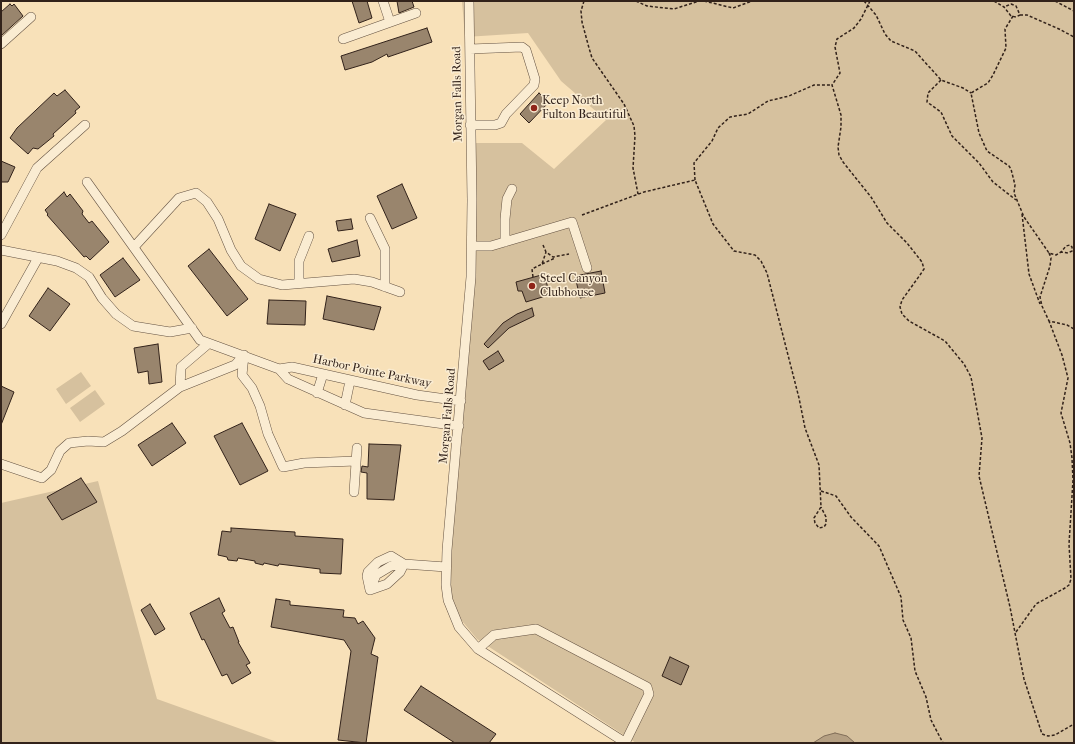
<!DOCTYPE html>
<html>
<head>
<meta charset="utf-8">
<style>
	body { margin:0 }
	#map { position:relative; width:1075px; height:744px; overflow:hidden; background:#f8e1b9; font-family:"IM FELL French Canon",serif }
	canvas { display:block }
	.frame { position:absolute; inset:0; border:2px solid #32221a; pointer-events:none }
</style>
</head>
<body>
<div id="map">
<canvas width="1075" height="744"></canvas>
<div class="frame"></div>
</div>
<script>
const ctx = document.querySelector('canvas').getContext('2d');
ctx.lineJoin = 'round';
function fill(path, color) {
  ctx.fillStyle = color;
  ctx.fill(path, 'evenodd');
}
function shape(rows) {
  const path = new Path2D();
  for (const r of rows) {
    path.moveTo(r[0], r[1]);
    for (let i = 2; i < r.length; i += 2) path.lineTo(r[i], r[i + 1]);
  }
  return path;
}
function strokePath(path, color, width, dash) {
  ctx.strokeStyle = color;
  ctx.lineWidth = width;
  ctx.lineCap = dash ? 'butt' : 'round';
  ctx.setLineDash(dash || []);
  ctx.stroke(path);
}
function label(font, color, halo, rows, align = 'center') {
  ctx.font = font + ' "IM FELL French Canon",serif';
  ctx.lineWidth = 3;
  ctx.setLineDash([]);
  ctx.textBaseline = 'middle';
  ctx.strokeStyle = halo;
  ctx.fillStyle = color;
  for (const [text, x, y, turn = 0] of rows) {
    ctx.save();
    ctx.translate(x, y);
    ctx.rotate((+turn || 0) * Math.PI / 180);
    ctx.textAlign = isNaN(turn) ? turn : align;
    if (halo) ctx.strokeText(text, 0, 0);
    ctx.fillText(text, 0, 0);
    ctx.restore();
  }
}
const green = shape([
	[462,1,1074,1,1074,743,636,743,477,639,444,599,468,334,468,143,522,143,554,169,606,120,561,81,528,33,465,37],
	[81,372,91,386,66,404,56,389],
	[95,390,105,404,80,422,70,408],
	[98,481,157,699,280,743,1,743,1,503]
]);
const water = shape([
	[835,733,847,736,855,743,813,743,824,736,835,733]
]);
const building = shape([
	[352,1,367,1,372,18,359,23,352,1],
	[397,1,412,1,414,7,399,13,397,1],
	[10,4,12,6,14,4,23,16,1,36,1,12,10,4],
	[427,28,432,42,388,57,387,54,372,62,345,70,341,56,427,28],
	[65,90,80,107,75,111,76,113,53,134,54,136,38,149,33,148,28,154,10,138,17,128,54,93,57,96,65,90],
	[539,93,549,102,529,123,520,114,539,93],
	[1,161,15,167,8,182,1,182,1,161],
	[402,184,417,218,392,229,377,196,402,184],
	[64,192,67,197,70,194,83,211,82,214,89,223,92,221,109,242,90,260,86,256,84,257,47,215,48,214,45,210,64,192],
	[269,204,296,214,280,251,255,239,269,204],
	[351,219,353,229,338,231,336,221,351,219],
	[357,240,360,256,332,262,328,249,357,240],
	[209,249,248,299,227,316,188,266,209,249],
	[123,258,140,280,115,297,100,275,123,258],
	[601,271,605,293,580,298,575,276,601,271],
	[545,274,549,295,526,302,522,291,518,291,516,282,545,274],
	[48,288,70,304,50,331,29,316,48,288],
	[327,296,381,307,374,330,323,319,327,296],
	[269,300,306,301,305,325,267,324,269,300],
	[532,308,534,316,509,328,488,348,484,344,503,323,517,314,532,308],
	[158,344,162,382,149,384,148,371,138,373,134,348,158,344],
	[498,351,504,361,489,370,483,361,498,351],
	[1,386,14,392,1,425,1,386],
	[172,423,186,443,152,466,138,445,172,423],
	[242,423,268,471,240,485,214,436,242,423],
	[369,444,401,445,394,500,367,499,367,473,361,472,362,466,368,467,369,444],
	[81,478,97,502,62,520,47,497,81,478],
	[231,528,295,532,295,536,343,539,341,574,320,573,320,569,279,564,278,566,264,563,263,565,255,563,255,561,238,558,237,561,228,560,227,557,218,555,222,531,231,532,231,528],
	[219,598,225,611,222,613,230,628,233,627,239,642,238,642,250,663,246,665,251,673,232,684,227,674,222,676,204,639,202,640,190,613,219,598],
	[276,599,290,601,290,605,344,610,343,617,355,618,358,624,363,621,375,638,371,654,378,657,366,743,338,740,351,651,344,640,271,627,276,599],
	[150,604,165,629,155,635,141,610,150,604],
	[670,657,689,666,681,685,662,676,670,657],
	[421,686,496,734,489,743,455,743,404,710,421,686]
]);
const path = shape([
	[584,1,581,11,582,22,589,48,592,58,624,104,634,126,635,136,633,168,638,194],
	[636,1,647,6,674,9,699,1],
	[704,1,733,8,752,1],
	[864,1,876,15,885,34,891,41,915,51,941,80,963,88,971,93],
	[870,1,861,19,854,28,837,39,835,47,840,73,832,85,841,115,841,127,838,147,839,155,843,162,871,197,887,223,907,243,922,262,924,269,920,275,902,300,900,307,902,314,909,321,945,341,964,364,971,377,982,438,979,476,1010,607,1024,679,1042,734,1048,736,1055,735,1074,724],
	[994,1,1004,7,1011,16,1016,17,1020,15,1016,6,1011,4,1004,7],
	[1055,1,1074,11],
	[1020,15,1027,15,1059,29,1074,37],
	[1013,16,1005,29,1006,48,993,75,988,83,971,93,979,133,987,151,1009,166,1011,169,1015,185,1014,193,1024,217,1049,253,1056,255,1061,252,1066,246,1070,245,1072,247,1072,251,1068,253,1061,252],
	[941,80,928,93,927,102,941,112,952,136,979,163,993,182,1016,200],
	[695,180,694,163,712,141,718,128,730,117,748,114,768,101,789,96,814,85,832,85],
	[1022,214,1029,274,1040,304],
	[582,215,644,192,695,180,713,224,734,251,755,255,761,261,767,273,799,398,805,428,819,465,821,507,814,518,815,523,819,528,824,527,826,524,826,517,821,507],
	[543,245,546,252,553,257,569,254],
	[1049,253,1051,258,1050,266,1040,297,1042,306,1049,321,1067,325,1074,329],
	[542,264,555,258],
	[533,277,532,269,542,264,546,252],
	[821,491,836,496,851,517,879,546,901,597,903,620,911,638,915,671,926,697,931,720,943,743],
	[1016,632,1036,604,1065,588,1069,585,1071,579,1069,544,1073,480,1072,458,1070,443,1061,413,1068,378,1062,355,1049,321]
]);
const minor = shape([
	[383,1,390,22],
	[469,1,472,200,471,277,447,550,446,585,448,600,459,627,478,649,626,743],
	[343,39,416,13],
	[1,44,31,17],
	[470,49,522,47,526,50,535,79,534,85,506,114,501,123,495,125,470,125],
	[87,182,200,340,279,369,288,379,364,413,459,426],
	[370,218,385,249,385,287],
	[1,235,37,168,85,125],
	[505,242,505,219,507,199,512,189],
	[472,246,491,246,572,222,587,268],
	[134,247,179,198,196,193,207,202,218,219,231,250,241,266,259,279,282,285,354,279,372,282,400,292],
	[1,250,57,261,76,268,89,277,102,298,116,314,133,326,170,332,192,328],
	[299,283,299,261,309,236],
	[1,324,38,258],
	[244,355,242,375,252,388,260,406,268,434,283,467,304,463,356,461],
	[279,369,292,367,417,395,461,401],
	[180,387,181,367,208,344],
	[317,393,323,374],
	[345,405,350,381],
	[1,464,42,478,51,470,60,451,69,443,88,441,104,442,122,431,180,387,235,365,244,355],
	[354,492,357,448],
	[370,590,376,575,391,566,404,564,446,567],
	[370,590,367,576,368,572,378,562,391,556,404,564],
	[370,590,387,584,400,572,404,564],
	[478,649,494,635,536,629,647,687,649,694,625,743]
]);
const markers = [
	[534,108,4,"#8f2418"],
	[532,286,4,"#8f2418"]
];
const streetNames = [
	["Morgan Falls Road",458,94,-91],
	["Harbor Pointe Parkway",372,372,12],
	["Morgan Falls Road",448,416,-85]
];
const poiNames = [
	["Keep North",542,101],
	["Fulton Beautiful",542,115],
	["Steel Canyon",540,279],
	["Clubhouse",540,293]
];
fill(green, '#d6c19e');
fill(water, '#b5a083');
strokePath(water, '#816e59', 1);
fill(building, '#99856d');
strokePath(building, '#32221a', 1);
strokePath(minor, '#645242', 10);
strokePath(path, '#32221a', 1.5, [3, 2]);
strokePath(minor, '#faecd2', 9);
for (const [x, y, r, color] of markers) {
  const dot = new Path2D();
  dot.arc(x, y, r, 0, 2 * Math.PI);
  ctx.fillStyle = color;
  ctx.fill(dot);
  strokePath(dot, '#faecd2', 1.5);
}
label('12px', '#32221a', '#faecd2', streetNames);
label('12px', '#32221a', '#faecd2', poiNames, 'left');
</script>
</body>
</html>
